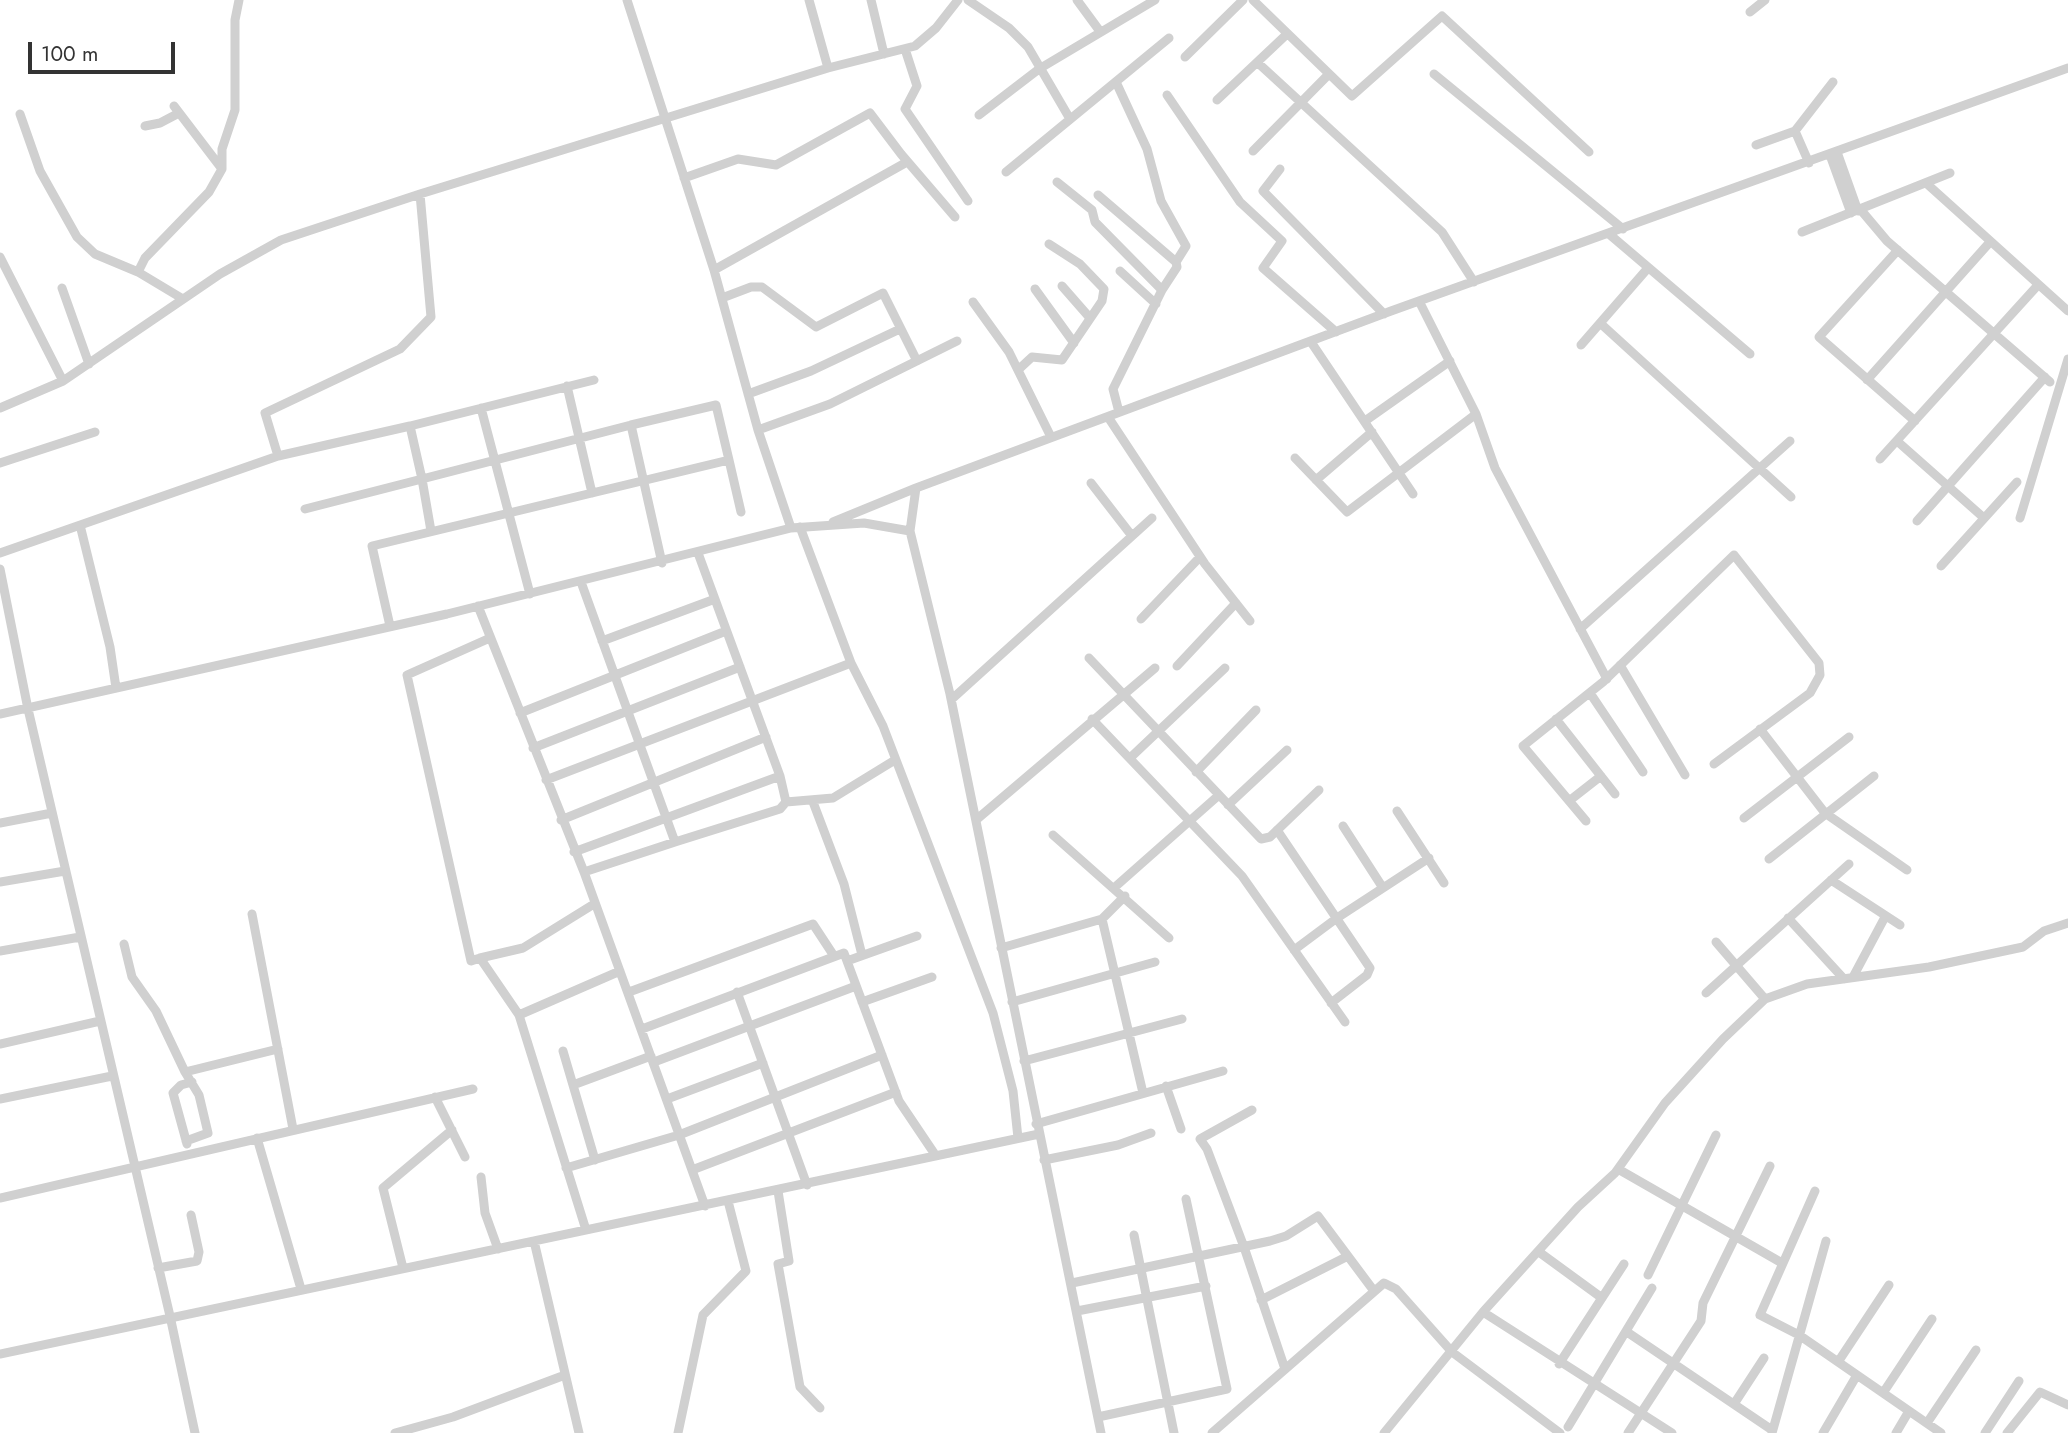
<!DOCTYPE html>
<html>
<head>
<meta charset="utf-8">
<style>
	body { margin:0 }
	#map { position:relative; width:2068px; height:1433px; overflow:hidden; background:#fff; font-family:Jost,sans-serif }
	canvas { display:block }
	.scale { position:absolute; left:28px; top:42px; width:147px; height:32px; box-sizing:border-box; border:4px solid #333; border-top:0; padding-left:9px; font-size:21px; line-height:24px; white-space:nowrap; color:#333; -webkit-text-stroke:5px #fff; paint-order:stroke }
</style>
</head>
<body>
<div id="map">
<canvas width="2068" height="1433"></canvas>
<div class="scale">100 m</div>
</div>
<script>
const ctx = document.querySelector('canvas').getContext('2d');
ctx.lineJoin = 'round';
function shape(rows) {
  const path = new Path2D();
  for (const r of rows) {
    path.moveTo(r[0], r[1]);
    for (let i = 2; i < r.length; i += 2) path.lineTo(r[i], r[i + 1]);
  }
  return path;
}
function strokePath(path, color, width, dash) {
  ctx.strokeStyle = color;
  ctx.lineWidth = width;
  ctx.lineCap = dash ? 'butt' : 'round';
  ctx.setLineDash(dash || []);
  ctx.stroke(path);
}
const minor = shape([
	[627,0,714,270,758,430,791,528],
	[809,0,828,68],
	[871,0,884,54],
	[968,0,1009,28,1028,47,1070,119],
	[1077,0,1099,30],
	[1253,0,1352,96,1442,16,1589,152],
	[1750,12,1765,0],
	[905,49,917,86,905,109,968,201],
	[1185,57,1243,0],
	[1258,63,1442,232,1474,282],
	[1434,74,1623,229],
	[1116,82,1147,149,1161,201,1186,246,1176,262],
	[1167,95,1240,202,1282,241,1263,268,1336,332],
	[1217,100,1287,34],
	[174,106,222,169],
	[20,114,40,171,77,237,95,254,138,272],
	[979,115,1039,69,1155,0],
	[145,126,160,123,179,113],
	[1795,131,1809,163],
	[1756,145,1795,131,1833,82],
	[1253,151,1328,75],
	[1837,152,1858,211],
	[1830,155,1851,213],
	[1280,169,1263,191,1384,314],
	[1006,172,1169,38],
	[684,178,738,159,776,165,870,113,901,154,955,217],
	[1057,182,1092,210,1095,222,1162,290,1113,389,1119,412],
	[1926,183,2068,311],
	[1098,195,1176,262,1177,267,1162,290],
	[1860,209,1887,241,2050,382],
	[1802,232,1950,173],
	[1609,234,1750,354],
	[1898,250,1819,337,1915,421],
	[0,257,63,381],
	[714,270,907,162],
	[1120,271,1156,304],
	[1062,286,1090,318],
	[62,288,89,364],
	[1035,289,1074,343],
	[722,298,751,287,762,287,816,327,883,293,917,361],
	[183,299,138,272,145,258,209,192,222,169,222,149,235,110,235,20,239,0],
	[1419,301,1476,414,1495,468,1607,679],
	[973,302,1009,352,1051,437],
	[1600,323,1791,497],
	[1311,342,1413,494],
	[1581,345,1648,268],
	[1018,370,1032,357,1062,360,1102,301,1104,289,1080,264,1049,244],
	[594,380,410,426,422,479,631,425,662,563],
	[1867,380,1990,242],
	[567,386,592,493],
	[748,394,811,371,900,329],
	[0,408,63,381,220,274,281,240,420,194,828,68,915,46,936,28,958,0],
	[481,408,530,594],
	[1108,417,1205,564,1250,621],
	[1365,421,1450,361],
	[410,426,278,456,265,413,400,349,431,317,420,194],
	[758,430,830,404,957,341],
	[1897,441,1984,518],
	[1295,458,1347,512,1476,414],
	[1880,459,2038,285],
	[729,460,741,512],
	[0,463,95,432],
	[1316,480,1372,432],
	[1091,483,1132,536],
	[305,509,422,479,431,531],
	[2020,518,2068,359],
	[1917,521,2045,377],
	[833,522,916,488],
	[80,525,110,647,116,688],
	[800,527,851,663,883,726,993,1013,1013,1091,1018,1138],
	[910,531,916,488,1391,311,2068,68],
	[0,553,278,456],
	[1941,566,2017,482],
	[0,569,28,709,170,1316,195,1433],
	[581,582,675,842,584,872],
	[478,606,584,872,705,1206],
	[1141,619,1200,557],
	[390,626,372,546,729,460,716,405,631,425],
	[1580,629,1790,441],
	[602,641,715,599],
	[1089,658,1261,839,1270,837,1319,790],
	[1620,665,1685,775],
	[1177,666,1236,603],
	[1590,693,1643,772],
	[952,699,1152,518],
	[520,713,726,631],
	[0,714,447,614,791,528,864,523,910,531,950,694,1101,1433],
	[1092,719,1242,876,1345,1022],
	[1556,719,1615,794],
	[1760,729,1825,813,1907,870],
	[533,748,740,667],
	[1130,758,1225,668],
	[1196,772,1256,710],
	[546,780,851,663],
	[1569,801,1601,776],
	[786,802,833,798,895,760],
	[813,802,844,884,862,955],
	[1228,805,1287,750],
	[1397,811,1444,883],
	[1744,818,1849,737],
	[561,820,766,737],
	[976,820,1155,668],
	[1586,821,1523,746,1603,682,1734,555,1819,663,1820,675,1810,693,1714,764],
	[0,823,52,813],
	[1343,826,1383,888],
	[1277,830,1370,968,1367,975,1331,1003],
	[1053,835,1169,938],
	[675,842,780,809,786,802,780,776,698,553],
	[574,852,780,776],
	[1769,859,1874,776],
	[1831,880,1900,925],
	[0,882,65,871],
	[1115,887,1219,795],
	[252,914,293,1129],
	[1788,918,1844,979],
	[1102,919,1143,1093],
	[1716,942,1765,999],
	[124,944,132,977,156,1011,185,1072,199,1095,208,1133,186,1141],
	[1001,948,1102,919,1125,896],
	[1294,950,1337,918,1429,858],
	[0,951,80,937],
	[480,958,471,961,407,675,490,638],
	[847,961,917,936],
	[1853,977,1885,917],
	[629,992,813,924,834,956],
	[737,992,807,1185],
	[1706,993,1849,864],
	[862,1002,932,977],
	[1012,1002,1155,962],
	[519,1015,620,971],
	[642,1029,844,953,899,1101,936,1156],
	[0,1044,100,1021],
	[563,1051,595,1160],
	[1024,1061,1182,1019],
	[654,1062,856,986],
	[185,1072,278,1049],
	[573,1085,651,1056],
	[1166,1086,1181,1129],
	[435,1097,465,1157],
	[0,1099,112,1076],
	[667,1099,763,1063],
	[1252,1110,1200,1139,1207,1149,1244,1247,1285,1369],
	[1036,1124,1223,1071],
	[257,1138,301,1289],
	[187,1144,173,1093,181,1085,192,1082],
	[1044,1160,1118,1145,1151,1133],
	[566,1168,679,1135,882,1055],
	[1618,1169,1782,1263],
	[692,1170,896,1092],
	[481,1177,485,1213,498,1249],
	[778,1191,789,1261,778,1264,800,1387,820,1408],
	[1815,1191,1760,1315,1799,1335,1941,1433],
	[0,1198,473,1089],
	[586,1230,519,1015,480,958,523,948,594,904],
	[1134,1235,1174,1433],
	[534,1241,579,1433],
	[1539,1252,1602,1298],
	[158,1268,197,1261,199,1252,191,1215],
	[403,1268,383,1188,452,1130],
	[1648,1275,1716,1135],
	[1072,1283,1270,1241,1286,1236,1318,1216,1374,1291],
	[1261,1300,1348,1256],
	[1077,1311,1206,1286],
	[1483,1312,1672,1433],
	[1627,1332,1772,1430],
	[0,1354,1039,1134],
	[1838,1362,1889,1285],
	[1559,1364,1624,1264],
	[1883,1393,1932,1319],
	[1734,1404,1764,1358],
	[1098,1417,1227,1389,1186,1199],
	[1927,1423,1976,1350],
	[1568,1427,1652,1288],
	[395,1433,453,1417,565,1375],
	[678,1433,703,1315,746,1271,728,1201],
	[1212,1433,1384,1283,1396,1289,1452,1352,1560,1433],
	[1384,1433,1483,1312,1578,1207,1615,1173,1665,1103,1723,1039,1765,999,1807,984,1929,967,2023,947,2044,931,2068,923],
	[1628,1433,1701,1321,1703,1303,1770,1166],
	[1772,1433,1826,1241],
	[1823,1433,1857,1375],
	[1896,1433,1909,1411],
	[1985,1433,2019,1381],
	[2007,1433,2040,1392,2068,1405]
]);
strokePath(minor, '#d0d0d0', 9);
</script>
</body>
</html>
